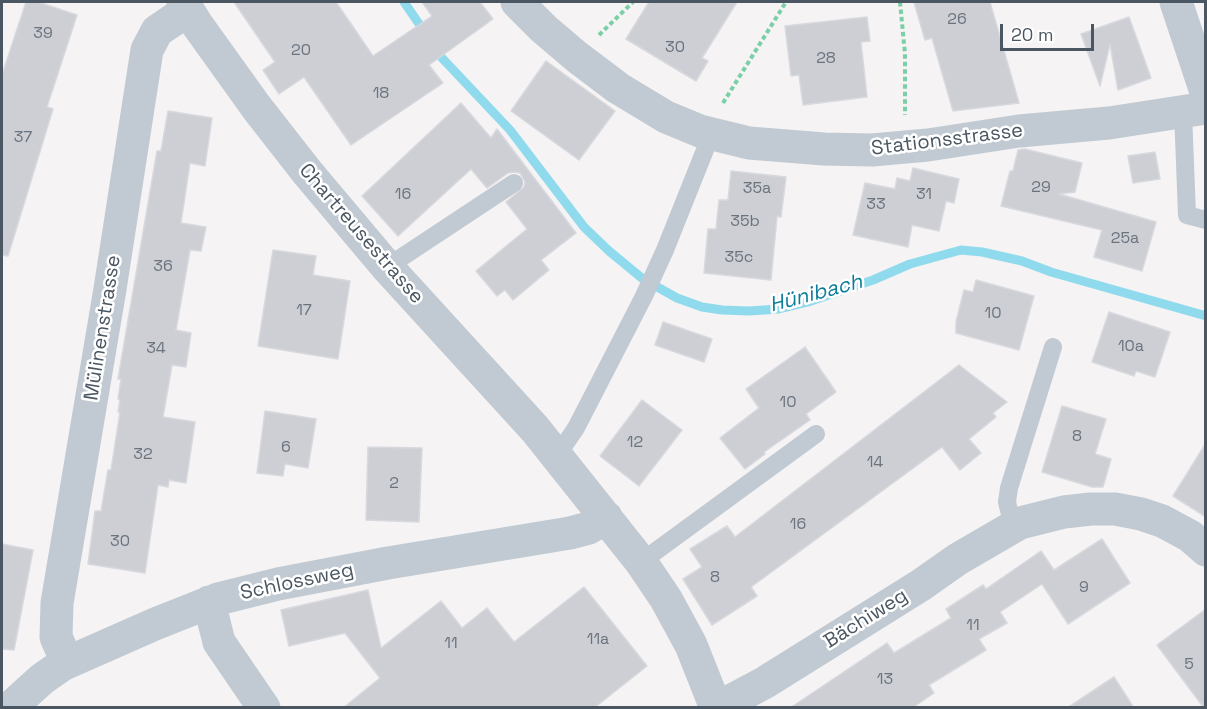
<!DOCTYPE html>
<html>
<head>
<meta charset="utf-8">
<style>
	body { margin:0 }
	#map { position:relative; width:1207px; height:709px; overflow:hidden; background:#f5f3f3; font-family:"Space Grotesk",sans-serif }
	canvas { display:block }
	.frame { position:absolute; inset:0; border:3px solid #4a5661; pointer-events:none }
	.scale { position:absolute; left:1000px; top:24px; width:94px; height:27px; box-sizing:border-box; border:3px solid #4a5661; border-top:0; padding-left:8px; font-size:18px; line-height:21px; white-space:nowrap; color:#4a5661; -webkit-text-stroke:4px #fff; paint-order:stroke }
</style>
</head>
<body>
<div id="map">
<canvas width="1207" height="709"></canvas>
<div class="frame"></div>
<div class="scale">20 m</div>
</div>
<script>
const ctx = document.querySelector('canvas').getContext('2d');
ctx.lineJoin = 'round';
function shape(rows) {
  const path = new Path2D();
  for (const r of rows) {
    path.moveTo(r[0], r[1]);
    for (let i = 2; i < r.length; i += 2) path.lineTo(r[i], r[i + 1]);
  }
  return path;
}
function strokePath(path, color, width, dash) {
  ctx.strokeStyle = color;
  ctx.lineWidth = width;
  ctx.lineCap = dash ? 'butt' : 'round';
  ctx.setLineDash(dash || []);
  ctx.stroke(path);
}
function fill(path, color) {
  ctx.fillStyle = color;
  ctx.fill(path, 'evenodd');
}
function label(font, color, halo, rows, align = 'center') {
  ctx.font = font + ' "Space Grotesk",sans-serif';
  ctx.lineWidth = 5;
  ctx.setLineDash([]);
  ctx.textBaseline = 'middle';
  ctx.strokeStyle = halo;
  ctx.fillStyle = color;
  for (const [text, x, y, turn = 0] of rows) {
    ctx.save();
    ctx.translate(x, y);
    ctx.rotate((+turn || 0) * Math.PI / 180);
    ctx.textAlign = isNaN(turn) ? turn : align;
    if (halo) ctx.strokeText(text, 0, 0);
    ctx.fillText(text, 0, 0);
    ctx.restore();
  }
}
const stream = shape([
	[404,2,426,34],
	[436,48,442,58,510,130,584,227,609,251,643,279,677,298,702,307,722,310,749,311,779,309,808,302,873,280,910,264,961,250,982,252,1022,261,1051,272,1206,316]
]);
const building = shape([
	[26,2,38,2,77,15,47,107,53,109,8,256,2,255,2,75,26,2],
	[234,2,336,2,373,56,432,16,422,2,480,2,493,19,429,65,443,83,351,145,304,77,279,94,263,70,275,62,234,2],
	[649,2,737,2,702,58,708,61,696,81,626,39,649,2],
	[914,2,990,2,1019,103,953,111,932,38,925,40,914,2],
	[867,17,870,41,861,42,867,97,803,105,799,75,791,76,785,26,867,17],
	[1129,17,1151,78,1118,90,1110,44,1100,86,1081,34,1129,17],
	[546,61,615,111,579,160,511,111,546,61],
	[461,103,491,138,497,129,576,233,541,260,549,270,513,300,505,290,497,296,476,271,527,229,506,202,524,187,525,182,520,173,514,172,508,173,487,188,471,169,398,236,362,196,461,103],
	[168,111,212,118,205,166,190,163,181,223,206,227,201,251,190,250,176,330,191,333,186,367,172,365,163,417,195,422,186,483,169,480,168,487,158,485,145,573,88,564,95,511,101,511,108,470,111,470,120,412,118,412,120,400,118,399,121,379,118,379,157,151,161,151,168,111],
	[1025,149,1082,163,1075,192,1059,194,1156,222,1142,271,1094,257,1102,230,1001,206,1010,171,1013,171,1018,150,1025,149],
	[1155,152,1160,179,1133,183,1128,156,1155,152],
	[913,168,959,179,954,203,946,201,939,231,912,225,908,247,853,235,865,183,895,189,897,178,910,181,913,168],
	[731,171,786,177,781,217,777,216,771,280,704,273,708,229,716,229,719,200,728,200,731,171],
	[273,250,316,256,313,275,350,281,338,359,258,346,273,250],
	[976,280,1034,296,1019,350,956,333,956,322,964,290,973,292,976,280],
	[1109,312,1170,332,1155,377,1136,371,1134,376,1092,362,1109,312],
	[663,322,712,339,704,362,655,345,663,322],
	[805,347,836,392,806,414,810,420,764,452,765,454,745,469,720,438,759,408,746,389,805,347],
	[959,365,1007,402,993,413,996,417,969,439,981,453,960,470,942,447,751,587,757,596,712,625,683,579,702,567,690,549,727,526,735,537,959,365],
	[642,400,682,430,639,486,600,456,642,400],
	[1062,406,1106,419,1095,454,1111,459,1103,487,1092,487,1042,472,1062,406],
	[265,411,316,419,308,468,285,464,283,476,257,473,265,411],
	[1206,443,1206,517,1173,496,1206,443],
	[368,447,422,448,419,522,366,520,368,447],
	[1102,539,1130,583,1068,624,1042,584,1000,612,1007,623,979,639,986,650,929,685,934,693,912,708,790,708,887,643,894,653,951,618,946,609,983,585,986,589,1041,551,1054,570,1102,539],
	[2,544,33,550,14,650,2,649,2,544],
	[584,587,647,666,594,708,343,708,380,678,345,633,289,646,281,610,368,590,381,648,441,601,462,628,487,608,514,642,584,587],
	[1206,609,1206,708,1204,708,1157,645,1206,609],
	[1114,677,1134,708,1067,708,1114,677]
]);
const path = shape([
	[900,2,905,54,905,115],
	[599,35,633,2],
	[723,103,786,2]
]);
const lane = shape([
	[1183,112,1187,215,1206,220],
	[387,267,514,183],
	[555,454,563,447,576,428,644,296,665,250,711,135],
	[1013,527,1007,502,1009,488,1053,347],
	[641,562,816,434]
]);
const street = shape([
	[183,2,196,23,257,108,307,172,387,267,535,429,641,562,666,599,691,645,716,708],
	[517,2,544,29,577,57,618,88,666,117,700,131,749,143,824,149,872,150,928,145,1019,131,1109,123,1206,108],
	[1176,2,1206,92],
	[209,602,219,642,264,708],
	[67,662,56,637,57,603,110,289,147,50,157,31,188,10],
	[10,708,42,679,62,665,155,624,218,599,278,584,388,563,570,533,589,528,606,517],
	[717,708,764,683,921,585,958,559,1020,523,1064,512,1091,509,1115,509,1141,514,1162,521,1190,536,1206,550]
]);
const numberNames = [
	["26",957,20],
	["39",43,34],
	["30",675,48],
	["20",301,51],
	["28",826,59],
	["18",381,94],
	["37",23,138],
	["29",1041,188],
	["35a",757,189],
	["16",403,195],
	["31",924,195],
	["33",876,205],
	["35b",745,222],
	["25a",1125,239],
	["35c",739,258],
	["36",163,267],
	["17",304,311],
	["10",993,314],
	["10a",1131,347],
	["34",156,349],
	["10",788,403],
	["8",1077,437],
	["12",635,443],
	["6",286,448],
	["32",143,455],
	["14",875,463],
	["2",394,484],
	["16",798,525],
	["30",120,542],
	["8",715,578],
	["9",1084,588],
	["11",973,626],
	["11a",598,640],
	["11",451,644],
	["5",1189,665],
	["13",885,680]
];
const streetNames = [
	["Stationsstrasse",947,140,-7],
	["Chartreusestrasse",361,234,49],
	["Mülinenstrasse",103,328,-81],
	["Schlossweg",297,582,-12],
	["Bächiweg",866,619,-32]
];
const waterNames = [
	["Hünibach",816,294,-15]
];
strokePath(stream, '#90daee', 9);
fill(building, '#cdcfd5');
strokePath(building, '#d7d9de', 1.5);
strokePath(path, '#7ad0a6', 4, [4.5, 3]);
strokePath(lane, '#c1cad2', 18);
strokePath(street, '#c1cad2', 33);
label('16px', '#6b747e', null, numberNames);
label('20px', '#4a5661', '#fff', streetNames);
label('italic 21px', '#0c7c9b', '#fff', waterNames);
</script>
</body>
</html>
